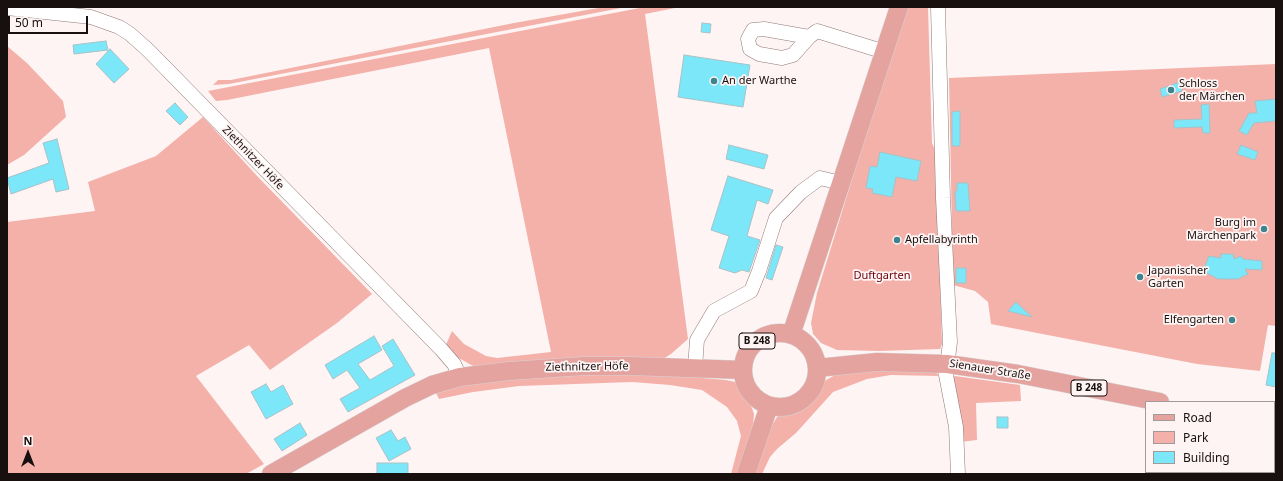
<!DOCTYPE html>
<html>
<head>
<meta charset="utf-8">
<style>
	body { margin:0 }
	#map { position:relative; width:1283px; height:481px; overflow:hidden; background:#fef4f3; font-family:"Noto Sans",sans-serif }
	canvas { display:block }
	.frame { position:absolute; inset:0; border:8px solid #18100f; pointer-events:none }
	.legend { position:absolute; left:1145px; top:401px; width:130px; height:72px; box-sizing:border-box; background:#fef4f3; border:1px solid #a29998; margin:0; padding:5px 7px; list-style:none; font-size:12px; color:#18100f }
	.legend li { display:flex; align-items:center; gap:8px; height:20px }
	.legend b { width:20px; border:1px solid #a29998 }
	.north { position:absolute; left:8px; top:433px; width:40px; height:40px; -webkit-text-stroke:3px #fef4f3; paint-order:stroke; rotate:0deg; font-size:11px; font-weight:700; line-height:16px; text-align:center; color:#18100f }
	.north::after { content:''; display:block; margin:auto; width:14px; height:18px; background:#18100f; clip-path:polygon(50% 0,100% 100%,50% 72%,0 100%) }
	.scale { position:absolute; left:8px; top:16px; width:80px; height:18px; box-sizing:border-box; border:2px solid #18100f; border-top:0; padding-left:5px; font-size:12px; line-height:14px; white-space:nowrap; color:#18100f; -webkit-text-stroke:3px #fef4f3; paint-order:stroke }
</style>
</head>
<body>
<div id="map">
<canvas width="1283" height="481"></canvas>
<div class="frame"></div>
<ul class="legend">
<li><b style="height:5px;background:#e5a39f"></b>Road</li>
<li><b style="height:11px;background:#f4b1aa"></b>Park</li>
<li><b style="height:11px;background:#7be7f9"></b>Building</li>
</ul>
<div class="north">N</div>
<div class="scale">50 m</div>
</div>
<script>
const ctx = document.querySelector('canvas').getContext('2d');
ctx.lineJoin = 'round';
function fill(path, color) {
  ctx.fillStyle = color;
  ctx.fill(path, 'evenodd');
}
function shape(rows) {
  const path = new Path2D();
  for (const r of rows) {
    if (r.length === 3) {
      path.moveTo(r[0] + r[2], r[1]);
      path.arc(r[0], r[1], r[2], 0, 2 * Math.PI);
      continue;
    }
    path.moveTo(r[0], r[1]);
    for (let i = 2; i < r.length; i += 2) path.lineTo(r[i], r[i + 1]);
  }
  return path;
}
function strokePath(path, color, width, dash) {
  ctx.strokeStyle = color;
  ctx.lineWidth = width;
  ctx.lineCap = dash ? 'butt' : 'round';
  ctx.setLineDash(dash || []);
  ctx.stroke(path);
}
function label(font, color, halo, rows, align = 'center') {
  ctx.font = font + ' "Noto Sans",sans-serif';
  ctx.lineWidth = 3.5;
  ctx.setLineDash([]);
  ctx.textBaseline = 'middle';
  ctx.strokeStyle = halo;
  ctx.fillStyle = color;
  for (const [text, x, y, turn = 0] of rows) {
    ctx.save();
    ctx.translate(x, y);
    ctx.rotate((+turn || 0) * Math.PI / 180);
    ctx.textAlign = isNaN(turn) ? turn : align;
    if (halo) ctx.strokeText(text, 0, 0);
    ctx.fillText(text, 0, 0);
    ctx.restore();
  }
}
const green = shape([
	[604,7,626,7,229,84,213,85,218,80,231,80,514,23],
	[645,7,680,7,645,14,688,339,671,354,663,359,475,367,455,356,445,347,452,331,464,344,486,356,497,358,551,352,489,48,227,100,216,101,208,91],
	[905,7,928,7,932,143,936,152,942,344,940,349,879,351,837,350,821,343,813,334,811,323,817,293],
	[7,46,27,63,63,101,66,117,24,155,7,165],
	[1276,64,1276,326,1268,325,1260,371,1197,364,991,324,988,302,975,291,953,285,949,78],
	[203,117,258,177,372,294,337,323,270,370,249,345,196,376,264,464,246,474,7,474,7,222,95,211,88,182,156,156],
	[879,368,937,372,938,376,891,375,867,379,833,392,796,433,777,449,770,457,762,474,753,474,771,427,777,417,781,414,790,413,808,403,823,382,835,375],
	[633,372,726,380,735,382,740,386,749,400,754,414,753,427,740,474,731,474,741,436,737,421,727,407,702,390,670,385,632,382,519,386,473,392,439,399,435,391,475,380],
	[955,376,1020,385,1021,401,976,403,977,440,960,442,952,377]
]);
const building = shape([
	[702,23,711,24,710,33,701,32,702,23],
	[106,41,108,50,74,54,73,45,106,41],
	[110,49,129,69,114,83,96,64,110,49],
	[684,55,750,65,743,107,678,97,684,55],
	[1180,82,1182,91,1162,97,1160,89,1180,82],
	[1276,99,1276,121,1254,123,1247,135,1239,131,1249,113,1257,113,1255,101,1276,99],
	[175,103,188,117,180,125,166,111,175,103],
	[1209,104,1210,133,1203,133,1202,127,1174,128,1174,120,1202,119,1201,105,1209,104],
	[960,111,960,146,952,146,952,112,960,111],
	[57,139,69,189,56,192,53,179,11,194,7,178,49,163,43,143,57,139],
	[729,145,768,155,764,169,726,159,729,145],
	[1241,145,1258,152,1255,160,1237,154,1241,145],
	[880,152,921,161,917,181,896,177,892,197,872,193,873,189,866,188,870,166,877,167,880,152],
	[728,176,773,190,768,204,757,200,747,236,760,240,749,272,742,270,735,273,719,268,729,236,711,230,728,176],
	[957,183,968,183,970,211,956,211,955,191,957,191,957,183],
	[776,245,783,247,772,280,766,278,776,245],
	[1221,254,1233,254,1234,259,1241,256,1243,259,1262,261,1262,270,1245,269,1248,274,1238,279,1218,279,1203,271,1209,256,1221,258,1221,254],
	[956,268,966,268,966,283,956,283,956,268],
	[1016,302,1032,317,1008,311,1016,302],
	[374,336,382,350,358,364,370,380,394,366,382,346,393,339,415,375,348,412,340,399,360,388,347,370,333,379,325,365,374,336],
	[1272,353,1276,353,1276,387,1266,385,1272,353],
	[266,384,271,392,283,385,293,404,266,419,251,392,266,384],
	[997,417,1008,417,1008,428,997,428,997,417],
	[300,423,307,435,282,451,274,439,300,423],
	[391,430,398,441,405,437,411,449,389,461,376,438,391,430],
	[377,463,408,463,408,474,377,474,377,463]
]);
const minor = shape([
	[938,7,943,198,950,342,946,375,956,427,958,474],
	[7,8,91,17,119,27,130,34,148,50,441,349,454,364,460,377],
	[809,37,793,55,782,58,759,54,750,49,748,39,753,30,764,29,809,37,817,31,885,52],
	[695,368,697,340,714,311,751,291,759,271,776,218,801,192,820,178,841,183]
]);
const major = shape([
	[780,370,37],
	[791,335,899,7],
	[817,368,877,362,947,364,1018,374,1160,402],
	[1274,424,1276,424],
	[271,474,405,398,432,385,460,377,509,371,584,366,630,366,743,370],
	[746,474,769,406]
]);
const markers = [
	[714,81,4,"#3e848f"],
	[1171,90,4,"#3e848f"],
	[1264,229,4,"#3e848f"],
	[897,240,4,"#3e848f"],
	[1140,277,4,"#3e848f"],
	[1232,320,4,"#3e848f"]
];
const shields = [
	[757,341,36],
	[1089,388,36]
];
const shieldNames = [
	["B 248",757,341],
	["B 248",1089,388]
];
const poiNames = [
	["An der Warthe",722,81],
	["Schloss",1179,84],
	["der Märchen",1179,97],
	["Burg im",1256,223,"right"],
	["Märchenpark",1256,236,"right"],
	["Apfellabyrinth",905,240],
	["Japanischer",1148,271],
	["Garten",1148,284],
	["Elfengarten",1224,320,"right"]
];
const streetNames = [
	["Ziethnitzer Höfe",253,158,46],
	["Ziethnitzer Höfe",587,367,-1],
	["Sienauer Straße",990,370,9]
];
const parkNames = [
	["Duftgarten",882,276]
];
fill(green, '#f4b1aa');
fill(building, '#7be7f9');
strokePath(building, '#a9c1c5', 1);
strokePath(minor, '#8f7977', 15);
strokePath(major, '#d5d4d4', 19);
strokePath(minor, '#fff', 14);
strokePath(major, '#e5a39f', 18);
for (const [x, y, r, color] of markers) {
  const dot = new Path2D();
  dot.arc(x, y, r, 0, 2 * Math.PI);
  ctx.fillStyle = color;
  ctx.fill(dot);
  strokePath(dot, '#fef4f3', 1.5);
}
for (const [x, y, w] of shields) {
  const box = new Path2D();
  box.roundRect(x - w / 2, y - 8, w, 16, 3);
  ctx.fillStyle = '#fef4f3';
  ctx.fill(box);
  strokePath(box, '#18100f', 1);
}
label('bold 10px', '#18100f', null, shieldNames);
label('11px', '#18100f', '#fef4f3', poiNames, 'left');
label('11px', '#18100f', '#fef4f3', streetNames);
label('11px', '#6a010b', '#fef4f3', parkNames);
</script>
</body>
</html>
